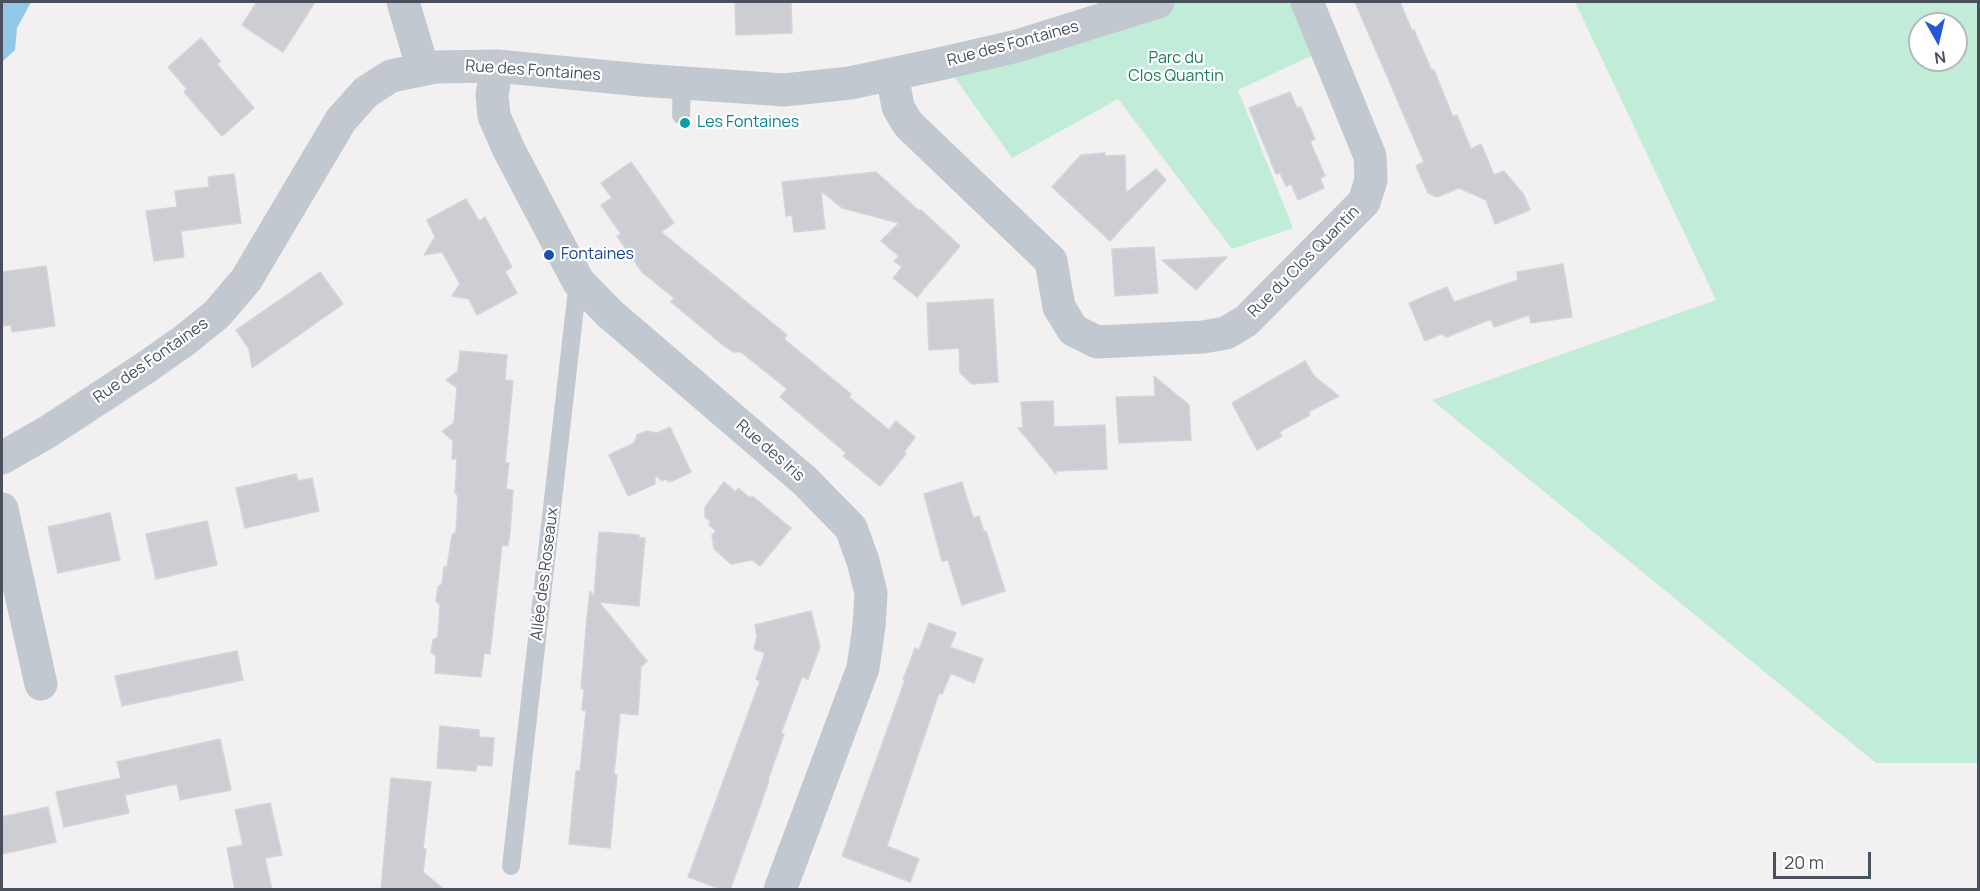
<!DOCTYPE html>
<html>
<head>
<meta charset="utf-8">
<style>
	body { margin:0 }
	#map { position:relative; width:1980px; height:891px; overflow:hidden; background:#f2f0f0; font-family:Manrope,sans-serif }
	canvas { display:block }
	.frame { position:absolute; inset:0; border:3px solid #49505c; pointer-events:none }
	.north { position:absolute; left:1908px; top:12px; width:60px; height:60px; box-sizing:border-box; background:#fff; border:2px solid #b6b9be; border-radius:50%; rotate:172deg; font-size:16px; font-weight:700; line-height:24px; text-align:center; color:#49505c }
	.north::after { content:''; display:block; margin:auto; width:21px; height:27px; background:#2457d7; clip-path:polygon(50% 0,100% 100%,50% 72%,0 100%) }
	.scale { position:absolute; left:1773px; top:852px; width:98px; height:27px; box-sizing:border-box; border:3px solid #49505c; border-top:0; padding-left:8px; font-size:18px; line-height:21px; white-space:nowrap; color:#49505c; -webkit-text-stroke:4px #fff; paint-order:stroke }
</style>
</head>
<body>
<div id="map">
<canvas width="1980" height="891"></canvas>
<div class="frame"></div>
<div class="north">N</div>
<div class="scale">20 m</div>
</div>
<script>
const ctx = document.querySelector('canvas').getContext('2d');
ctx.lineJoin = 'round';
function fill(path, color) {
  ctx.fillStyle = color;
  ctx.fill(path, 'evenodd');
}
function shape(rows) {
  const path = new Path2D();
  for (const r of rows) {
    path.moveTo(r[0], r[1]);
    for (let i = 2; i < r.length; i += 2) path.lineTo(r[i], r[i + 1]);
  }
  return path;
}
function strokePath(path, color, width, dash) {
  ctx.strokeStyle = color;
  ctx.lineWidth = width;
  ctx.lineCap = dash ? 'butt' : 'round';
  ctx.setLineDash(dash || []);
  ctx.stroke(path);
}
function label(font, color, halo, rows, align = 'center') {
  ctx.font = font + ' Manrope,sans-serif';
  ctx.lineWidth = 4.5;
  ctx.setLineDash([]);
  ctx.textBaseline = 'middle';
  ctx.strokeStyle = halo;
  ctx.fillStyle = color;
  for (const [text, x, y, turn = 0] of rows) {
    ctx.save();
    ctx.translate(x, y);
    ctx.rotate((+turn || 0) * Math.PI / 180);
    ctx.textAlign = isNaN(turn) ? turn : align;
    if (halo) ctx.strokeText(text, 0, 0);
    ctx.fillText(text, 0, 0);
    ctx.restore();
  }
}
const green = shape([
	[1142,2,1307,2,1326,49,1238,90,1293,228,1232,249,1118,99,1012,158,944,63],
	[1575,2,1978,2,1978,763,1876,763,1432,400,1716,300],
	[1920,24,1956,24,1956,60,1920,60]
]);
const water = shape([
	[2,2,31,2,17,28,15,50,2,62]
]);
const building = shape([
	[257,2,315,2,283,52,242,25,257,2],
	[735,2,791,2,792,33,736,35,735,2],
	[1355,2,1400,2,1412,31,1414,30,1432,71,1434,70,1453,117,1457,115,1471,149,1481,144,1494,175,1504,171,1524,195,1530,210,1495,224,1486,200,1459,188,1437,197,1428,193,1416,166,1424,162,1355,2],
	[201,38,220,61,217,64,254,108,222,136,184,92,187,89,168,67,201,38],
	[1290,92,1297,108,1301,107,1315,139,1310,141,1325,176,1320,178,1324,188,1298,200,1291,184,1286,186,1280,173,1276,174,1249,108,1290,92],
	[1105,153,1105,156,1125,155,1126,193,1156,169,1166,180,1110,241,1052,187,1081,155,1105,153],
	[631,162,674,223,661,232,787,335,784,339,851,394,849,397,889,430,896,421,915,437,904,452,906,454,880,486,843,456,846,453,832,441,780,397,787,389,741,352,733,352,723,345,671,302,674,298,642,272,617,236,621,234,601,205,612,198,601,183,631,162],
	[876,172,918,210,921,210,960,246,917,297,893,278,902,267,894,261,899,256,881,241,899,223,842,208,821,191,825,229,794,232,792,215,786,216,782,182,876,172],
	[234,174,241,223,181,231,184,257,154,261,146,211,177,207,175,191,209,187,208,177,234,174],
	[466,199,479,221,485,217,512,267,505,271,517,293,477,315,469,299,452,296,460,284,442,252,424,255,435,237,427,220,466,199],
	[1154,247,1158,293,1115,296,1112,249,1154,247],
	[1227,257,1196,290,1162,260,1227,257],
	[1563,264,1572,317,1531,323,1529,315,1494,327,1491,319,1447,337,1441,334,1425,341,1409,303,1447,287,1454,302,1518,280,1517,272,1563,264],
	[46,266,55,326,12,332,11,325,2,326,2,272,46,266],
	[320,272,343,304,252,368,249,349,236,330,320,272],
	[993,299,998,382,972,384,960,373,959,348,929,350,927,303,993,299],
	[460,351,507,355,505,380,513,381,505,463,509,463,506,489,513,490,510,533,508,546,502,545,490,654,484,653,481,677,435,673,436,656,431,652,433,640,438,637,440,605,436,601,438,587,442,584,444,567,447,567,452,535,456,532,458,496,455,493,457,459,452,459,453,441,442,431,454,423,457,388,446,380,458,371,460,351],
	[1305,361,1314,376,1339,396,1308,412,1310,415,1279,432,1282,436,1257,450,1232,403,1305,361],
	[1154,376,1189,405,1191,440,1119,443,1116,397,1155,396,1154,376],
	[1053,401,1054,427,1105,425,1107,469,1056,471,1056,474,1018,428,1023,428,1021,402,1053,401],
	[670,427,691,472,670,482,665,479,662,481,655,475,655,484,628,496,609,455,634,443,637,435,647,431,657,433,670,427],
	[296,474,298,481,312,478,319,511,245,528,236,488,296,474],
	[724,482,736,492,738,488,750,498,752,496,791,528,760,566,752,560,731,564,714,549,712,535,716,531,709,525,711,522,705,517,705,507,724,482],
	[962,482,973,518,979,516,984,532,986,531,1005,591,962,605,948,560,942,561,924,494,962,482],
	[110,513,120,560,58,573,48,527,110,513],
	[207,521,217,565,156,579,146,534,207,521],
	[599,532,639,535,639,538,645,538,639,606,599,602,647,661,641,667,638,715,620,713,614,774,617,775,610,848,569,844,576,771,580,771,586,711,582,710,584,689,581,688,587,617,590,591,594,596,599,532],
	[811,611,820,647,808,679,802,677,781,733,784,734,768,780,769,781,730,890,723,890,688,877,760,681,756,679,765,653,754,649,757,637,755,625,811,611],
	[929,623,956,633,950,647,983,659,974,683,951,673,942,694,939,693,887,846,919,859,910,882,842,856,905,680,903,679,910,662,915,648,919,650,929,623],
	[237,651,243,680,122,706,115,676,237,651],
	[440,726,479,730,479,737,494,738,492,766,477,765,476,771,437,768,440,726],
	[220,739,231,790,180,800,177,784,125,795,124,792,129,813,64,827,56,792,121,778,117,762,220,739],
	[391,778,431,782,423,849,426,849,423,872,445,890,381,890,391,778],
	[270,803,282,855,265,858,272,890,235,890,227,848,243,845,235,810,270,803],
	[48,807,56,842,2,854,2,817,48,807]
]);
const service = shape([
	[681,115,682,83],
	[511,866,578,281]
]);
const minor = shape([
	[403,2,423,69],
	[497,66,492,95,494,116,509,150,578,281,609,313,805,481,851,528,863,561,871,593,869,626,863,668,780,890],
	[892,74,898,107,908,124,1051,261,1059,307,1073,330,1097,342,1203,337,1226,333,1246,321,1364,202,1371,180,1370,156,1307,2],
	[2,458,49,431,145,368,185,340,217,314,246,280,341,120,366,92,391,76,435,67,497,66,641,80,784,90,850,83,944,63,1017,46,1158,2],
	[2,509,41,684]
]);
const markers = [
	[685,123,6,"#0f9aa8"],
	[549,255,6,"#1a4fb4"]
];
const streetNames = [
	["Rue des Fontaines",1013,44,-15],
	["Rue des Fontaines",533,71,4],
	["Rue du Clos Quantin",1304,262,-45],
	["Rue des Fontaines",151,361,-35],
	["Rue des Iris",770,451,41],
	["Allée des Roseaux",545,574,-83]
];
const parkNames = [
	["Parc du",1176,59],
	["Clos Quantin",1176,77]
];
const cultureNames = [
	["Les Fontaines",697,123]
];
const transitNames = [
	["Fontaines",561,255]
];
fill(green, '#c1edd8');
fill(water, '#91c8e7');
fill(building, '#cdced4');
strokePath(building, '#d4d5db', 1.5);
strokePath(service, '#c1c8d0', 18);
strokePath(minor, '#c1c8d0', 33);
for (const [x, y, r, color] of markers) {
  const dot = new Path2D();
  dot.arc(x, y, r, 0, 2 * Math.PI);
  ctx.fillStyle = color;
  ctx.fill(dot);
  strokePath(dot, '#fff', 2);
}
label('16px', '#49505c', '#fff', streetNames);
label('16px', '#1d7a59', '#fff', parkNames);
label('16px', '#0d838f', '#fff', cultureNames, 'left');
label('16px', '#164399', '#fff', transitNames, 'left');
</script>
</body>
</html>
